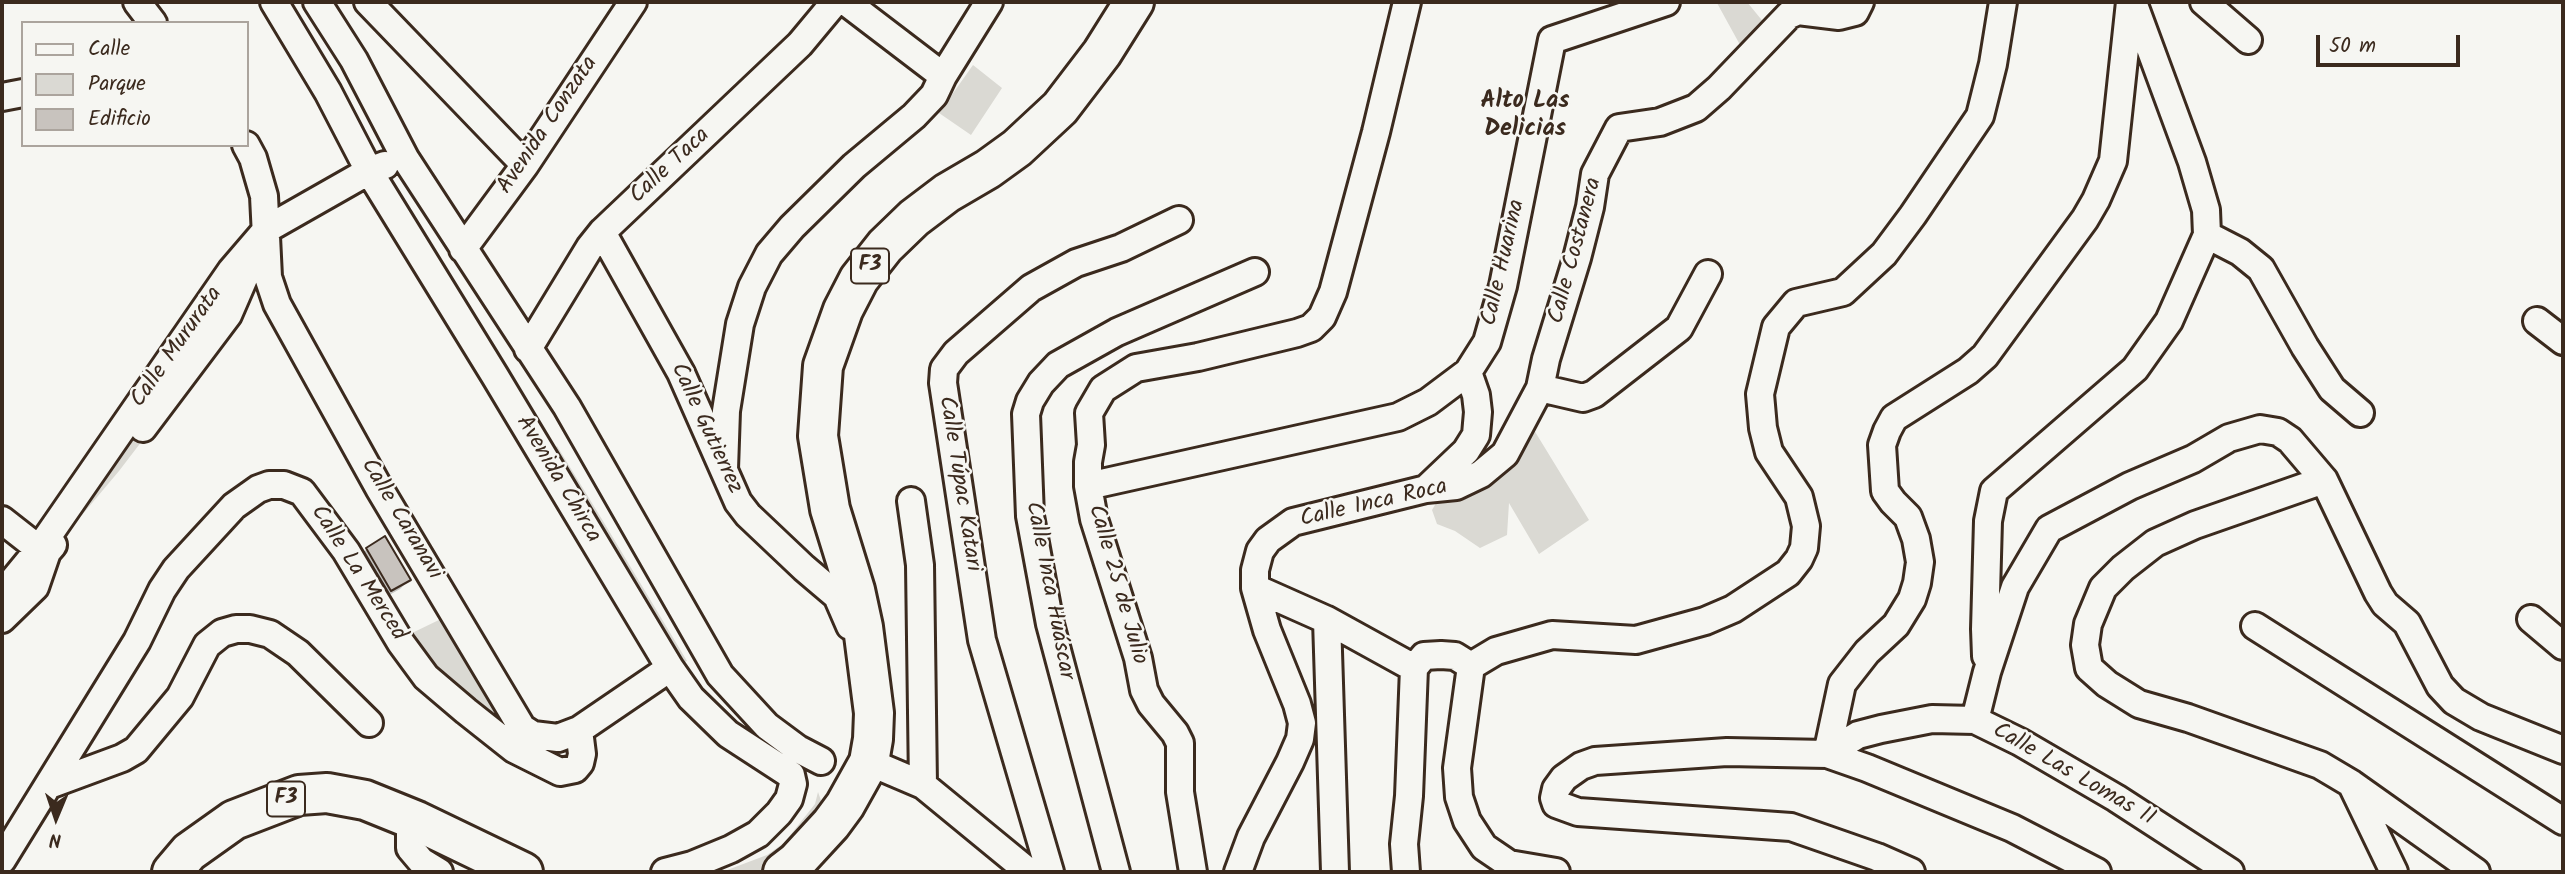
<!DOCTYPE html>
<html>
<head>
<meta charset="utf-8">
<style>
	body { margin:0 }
	#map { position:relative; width:2565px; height:874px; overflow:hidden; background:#f6f6f2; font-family:Kalam,sans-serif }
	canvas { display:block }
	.frame { position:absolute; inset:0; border:4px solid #3b2a1e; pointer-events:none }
	.legend { position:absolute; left:21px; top:21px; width:228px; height:126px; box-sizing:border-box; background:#f6f6f2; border:2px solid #aba49d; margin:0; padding:9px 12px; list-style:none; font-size:21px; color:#3b2a1e }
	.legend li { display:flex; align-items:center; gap:14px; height:35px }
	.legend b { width:35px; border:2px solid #aba49d }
	.north { position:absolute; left:21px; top:783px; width:70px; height:70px; -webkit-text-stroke:5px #f6f6f2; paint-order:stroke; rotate:182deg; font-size:19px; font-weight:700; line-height:28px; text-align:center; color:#3b2a1e }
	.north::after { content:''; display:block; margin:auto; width:24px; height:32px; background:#3b2a1e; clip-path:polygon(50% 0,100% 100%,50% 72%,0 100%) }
	.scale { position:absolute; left:2316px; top:35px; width:144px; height:32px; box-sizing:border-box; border:4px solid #3b2a1e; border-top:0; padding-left:9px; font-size:21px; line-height:24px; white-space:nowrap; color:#3b2a1e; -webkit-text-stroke:5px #f6f6f2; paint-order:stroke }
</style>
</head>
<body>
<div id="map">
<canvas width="2565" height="874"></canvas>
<div class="frame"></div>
<ul class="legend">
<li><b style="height:9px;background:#f6f6f2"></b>Calle</li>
<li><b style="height:19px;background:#dad9d3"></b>Parque</li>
<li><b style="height:19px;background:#c8c3be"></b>Edificio</li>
</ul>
<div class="north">N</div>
<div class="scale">50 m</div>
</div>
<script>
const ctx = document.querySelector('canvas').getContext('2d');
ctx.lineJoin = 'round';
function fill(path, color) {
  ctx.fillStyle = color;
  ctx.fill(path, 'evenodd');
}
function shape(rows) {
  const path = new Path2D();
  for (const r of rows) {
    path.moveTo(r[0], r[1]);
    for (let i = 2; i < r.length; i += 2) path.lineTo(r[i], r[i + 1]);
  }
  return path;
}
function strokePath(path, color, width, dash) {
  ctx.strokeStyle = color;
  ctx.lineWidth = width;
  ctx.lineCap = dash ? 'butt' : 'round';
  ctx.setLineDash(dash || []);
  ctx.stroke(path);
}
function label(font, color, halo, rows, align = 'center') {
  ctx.font = font + ' Kalam,sans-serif';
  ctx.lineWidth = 5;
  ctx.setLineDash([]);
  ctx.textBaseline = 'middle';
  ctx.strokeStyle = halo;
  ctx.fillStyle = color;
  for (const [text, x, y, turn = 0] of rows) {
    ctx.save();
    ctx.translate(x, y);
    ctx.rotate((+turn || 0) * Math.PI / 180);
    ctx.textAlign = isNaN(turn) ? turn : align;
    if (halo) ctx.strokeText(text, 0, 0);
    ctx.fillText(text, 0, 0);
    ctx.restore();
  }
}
const green = shape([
	[1719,2,1747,2,1765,24,1745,54,1717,3],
	[973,65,1002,88,971,135,939,113],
	[241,300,250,300,119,471,82,515,53,542,2,599],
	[1534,430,1589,520,1539,554,1509,503,1507,535,1480,548,1455,531,1437,524,1432,510,1439,498,1486,470],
	[557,446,603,521,687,661,680,664,554,449],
	[443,618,534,749,471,703,427,660,410,634],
	[818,792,824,809,782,858,759,872,722,872,767,855,784,843,815,804]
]);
const shadow = shape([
	[367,549,409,580,400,589,382,599,358,558]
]);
const building = shape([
	[385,536,411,580,391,591,366,548,385,536]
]);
const minor = shape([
	[137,2,153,23],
	[274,2,328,92,369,171,495,376,670,668,691,698,728,734,791,775,793,784,789,799,779,813,758,834,731,849,692,865,665,872],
	[317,2,354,60,405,158,567,407,720,675,767,726,798,749,821,761],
	[368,2,525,165],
	[846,2,943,76],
	[2204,2,2248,40],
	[2,97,23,93],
	[246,145,253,158,264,196,268,277,277,304,379,488,522,728,533,735,558,738,579,730,670,668],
	[602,232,681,373,738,502,748,515,804,568,837,596,850,626],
	[2207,235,2240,252,2261,269,2305,347,2332,389,2360,413],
	[463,249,525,165,633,2],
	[2537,321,2563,341],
	[528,349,590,247,602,232,800,44,835,2],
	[1540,388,1583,398,1594,394,1679,328,1708,274],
	[143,428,228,315,251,262],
	[724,469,726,411,740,324,752,287,769,254,792,227,854,166,914,116,934,95,943,76,989,2],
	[2324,480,2195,525,2155,543,2123,568,2103,588,2088,624,2085,645,2089,668,2107,684,2139,704,2188,718,2320,765,2352,784,2476,872],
	[1088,486,1398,417,1428,402,1468,372,1487,342,1503,286,1552,40,1666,2],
	[1426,489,1466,451,1476,435,1478,412,1476,395,1468,372],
	[911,501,920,565,923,785],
	[2,520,39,549],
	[1255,588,1327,620,1414,668],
	[2,594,39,549,231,271,267,229,369,171,385,165],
	[2,619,35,587,47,552,53,545],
	[2531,619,2563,646],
	[1327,620,1335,872],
	[2255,626,2563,821],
	[1986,656,1985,629,1988,521,1994,491,2135,369,2169,321,2207,235,2206,210,2192,162,2133,2],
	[1471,666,1496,651,1552,635,1636,640,1705,621,1733,609,1788,573,1799,559,1804,548,1806,526,1799,497,1769,452,1763,428,1760,394,1776,327,1796,303,1843,292,1884,254,1913,215,1980,116,1993,64,2003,2],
	[1471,666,1457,768,1459,797,1467,821,1484,847,1509,864,1556,872],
	[1975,720,1987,672,2015,587,2049,529,2130,486,2193,459,2229,438,2260,429,2278,432,2290,440,2324,480,2378,593,2385,604,2407,623,2440,686,2454,701,2481,717,2563,750],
	[1827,754,1842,684,1867,652,1896,625,1912,599,1917,583,1920,562,1916,539,1908,517,1893,502,1885,491,1882,445,1887,431,1894,418,1968,371,1985,356,2085,219,2096,200,2113,161,2130,2],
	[1827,754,1858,735,1881,729,1932,719,1975,720,2020,742,2116,798,2230,872],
	[869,762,923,785,1029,872],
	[49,785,122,758,136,750,180,697,207,645,222,633,236,629,250,629,270,634,298,653,369,723],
	[2352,785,2394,872],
	[417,821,410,834,410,848,421,861,439,872],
	[2,860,137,641,162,590,176,569,234,506,258,489,269,485,284,485,302,492,346,551,401,643,426,677,466,711,514,749,560,772,575,769,580,763,582,754,579,730],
	[1050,872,982,640,943,383,944,369,956,353,1031,288,1076,263,1121,248,1179,220],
	[1116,872,1050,624,1030,516,1026,414,1030,401,1041,383,1058,365,1117,332,1255,272],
	[1193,872,1180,792,1180,743,1175,733,1151,704,1144,690,1138,658,1094,519,1088,486,1088,462,1091,445,1089,413,1103,389,1136,368,1198,357,1297,333,1311,328,1322,317,1333,292,1376,132,1407,2],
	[1238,872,1251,837,1290,762,1300,739,1302,723,1297,704,1267,630,1255,588,1255,570,1260,551,1268,540,1293,522,1426,489,1456,486,1481,474,1505,454,1540,388,1546,359,1577,258,1590,207,1595,174,1619,128,1660,122,1696,108,1719,88,1789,15,1798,11,1839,16,1855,12,1860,2],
	[1406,872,1404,844,1409,796,1414,668,1424,656,1441,655,1455,656,1471,666],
	[1911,872,1877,857,1791,827,1578,812,1556,804,1554,798,1556,789,1564,778,1581,766,1595,761,1727,752,1827,754,1867,768,2012,828,2097,872]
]);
const highway = shape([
	[172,872,189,852,234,820,299,795,327,793,365,800,417,821,523,872],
	[783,872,796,862,831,824,845,805,869,762,873,739,874,713,863,627,855,590,830,509,818,436,823,366,843,310,859,279,885,246,914,218,947,193,988,169,1017,148,1060,108,1102,53,1134,2]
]);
const shields = [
	[870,266,38],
	[286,799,38]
];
const shieldNames = [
	["F3",870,266],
	["F3",286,799]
];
const streetNames = [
	["Avenida Conzata",549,126,-56],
	["Calle Taca",671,167,-43],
	["Calle Costanera",1577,251,-75],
	["Calle Huarina",1505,263,-77],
	["Calle Mururata",178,348,-55],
	["Calle Gutierrez",705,429,65],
	["Avenida Chirca",557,480,59],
	["Calle Túpac Katari",958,484,81],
	["Calle Inca Roca",1374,505,-13],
	["Calle Caranavi",400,520,59],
	["Calle La Merced",357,574,57],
	["Calle 25 de Julio",1116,585,74],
	["Calle Inca Huáscar",1048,591,79],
	["Calle Las Lomas II",2073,776,30]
];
const neighbourhoodNames = [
	["Alto Las",1525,103],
	["Delicias",1525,131]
];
fill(green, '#dad9d3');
fill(shadow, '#0003');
fill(building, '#c8c3be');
strokePath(building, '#3b2a1e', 2);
strokePath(minor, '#3b2a1e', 32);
strokePath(highway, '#3b2a1e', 44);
strokePath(minor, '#f6f6f2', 26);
strokePath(highway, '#f6f6f2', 38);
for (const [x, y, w] of shields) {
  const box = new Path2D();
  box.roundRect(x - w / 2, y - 17.5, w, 35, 5);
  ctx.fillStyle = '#f6f6f2';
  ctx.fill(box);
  strokePath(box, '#3b2a1e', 2);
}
label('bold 21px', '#3b2a1e', null, shieldNames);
label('23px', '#3b2a1e', '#f6f6f2', streetNames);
label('bold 24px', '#3b2a1e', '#f6f6f2', neighbourhoodNames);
</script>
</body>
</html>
